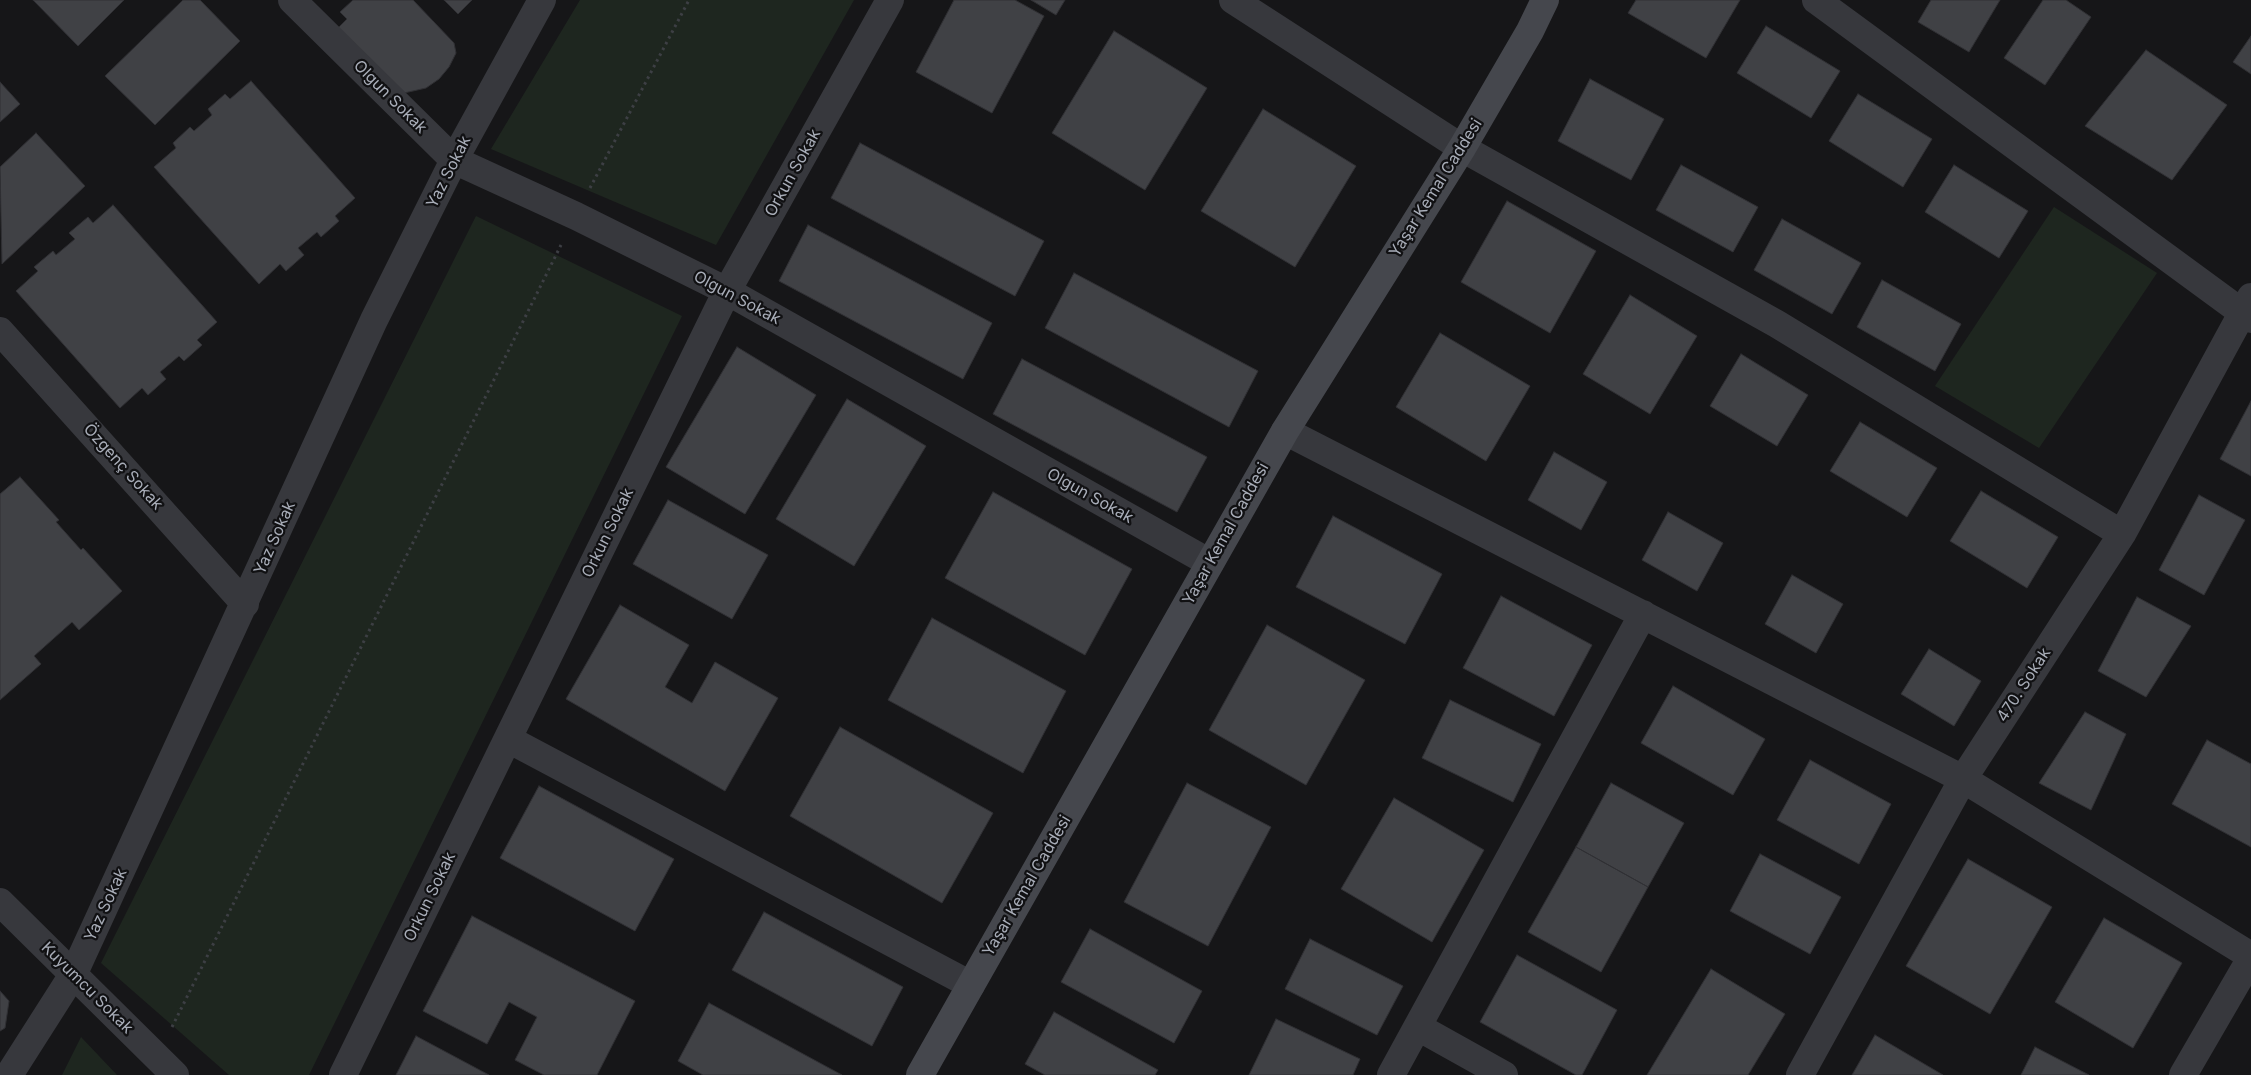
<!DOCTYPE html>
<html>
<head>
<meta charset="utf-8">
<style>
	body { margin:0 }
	canvas { display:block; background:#161618 }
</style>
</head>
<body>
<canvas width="2251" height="1075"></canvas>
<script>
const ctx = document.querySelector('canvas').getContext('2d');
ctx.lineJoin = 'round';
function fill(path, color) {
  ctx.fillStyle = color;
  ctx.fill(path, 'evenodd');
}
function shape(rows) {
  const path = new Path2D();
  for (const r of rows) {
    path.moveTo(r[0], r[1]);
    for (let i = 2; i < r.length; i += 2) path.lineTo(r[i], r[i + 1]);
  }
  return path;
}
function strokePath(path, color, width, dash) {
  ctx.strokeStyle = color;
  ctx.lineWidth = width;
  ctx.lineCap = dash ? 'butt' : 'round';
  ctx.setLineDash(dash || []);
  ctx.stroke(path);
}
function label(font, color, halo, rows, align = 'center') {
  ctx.font = font + ' Inter,sans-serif';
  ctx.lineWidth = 4.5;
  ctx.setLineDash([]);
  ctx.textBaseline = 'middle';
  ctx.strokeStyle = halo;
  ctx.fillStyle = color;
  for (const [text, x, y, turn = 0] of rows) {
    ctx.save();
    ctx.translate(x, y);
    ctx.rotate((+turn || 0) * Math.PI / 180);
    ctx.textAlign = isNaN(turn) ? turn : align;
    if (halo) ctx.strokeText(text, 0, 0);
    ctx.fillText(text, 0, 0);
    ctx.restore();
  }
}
const green = shape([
	[580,0,854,0,716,245,491,149],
	[2054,207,2157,273,2039,448,1935,386],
	[476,216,682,316,309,1075,229,1075,101,963],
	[81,1037,117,1075,62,1075]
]);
const building = shape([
	[33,0,124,0,78,46,33,0],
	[183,0,200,0,240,41,155,125,105,76,183,0],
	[353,0,413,0,454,43,456,53,449,67,439,79,426,88,404,93,337,29,347,19,340,12,353,0],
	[444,0,472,0,458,14,444,0],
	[954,0,1015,0,1044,16,992,113,916,72,954,0],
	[1031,0,1065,0,1056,15,1031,0],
	[1636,0,1740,0,1706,58,1628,13,1636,0],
	[1931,0,2000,0,1969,52,1918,22,1931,0],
	[2043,0,2066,0,2091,17,2045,85,2004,58,2043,0],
	[1766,26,1840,71,1811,118,1737,73,1766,26],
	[1114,31,1207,88,1145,190,1052,133,1114,31],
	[2251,36,2251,74,2233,62,2251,36],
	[2146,50,2227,105,2172,180,2085,126,2146,50],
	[1590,79,1664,119,1631,180,1558,141,1590,79],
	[251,81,355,198,335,216,339,221,321,237,317,232,298,248,304,255,286,271,280,264,259,284,154,167,176,148,173,143,190,127,194,131,212,115,208,109,225,94,230,99,251,81],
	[0,82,20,104,0,122,0,82],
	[1858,94,1932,139,1903,187,1829,141,1858,94],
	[1263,109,1356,166,1295,267,1201,211,1263,109],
	[36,133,85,186,2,264,0,167,36,133],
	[860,143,1044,241,1015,296,831,198,860,143],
	[1681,165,1758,207,1733,252,1656,210,1681,165],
	[1954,165,2028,211,1999,258,1925,212,1954,165],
	[1507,201,1596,251,1550,333,1461,282,1507,201],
	[113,205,217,322,197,340,202,345,184,361,179,356,160,372,166,379,148,395,142,388,120,408,16,291,38,271,34,267,53,251,56,255,75,239,69,233,88,217,93,223,113,205],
	[1782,219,1861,263,1832,314,1754,270,1782,219],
	[808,225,992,323,963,379,779,281,808,225],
	[1074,273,1258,371,1229,427,1045,328,1074,273],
	[1882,280,1961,324,1935,371,1857,327,1882,280],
	[1630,295,1697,336,1650,414,1583,374,1630,295],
	[1440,333,1530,386,1486,461,1396,407,1440,333],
	[737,347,816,395,745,514,666,467,737,347],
	[1741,354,1808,395,1777,446,1710,406,1741,354],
	[1022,359,1207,457,1177,512,993,414,1022,359],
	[847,399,926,446,854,566,776,519,847,399],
	[2251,401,2251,476,2220,459,2251,401],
	[1860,422,1937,468,1907,517,1830,471,1860,422],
	[1554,452,1607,482,1581,530,1528,500,1554,452],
	[20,477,59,520,56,522,81,550,83,548,122,591,79,630,72,622,34,656,41,664,0,700,0,494,20,477],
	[1981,491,2058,537,2027,588,1950,541,1981,491],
	[993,492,1132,569,1085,655,945,578,993,492],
	[2199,495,2245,520,2204,595,2159,570,2199,495],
	[668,500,768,555,732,619,633,564,668,500],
	[1668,512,1723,543,1697,591,1642,560,1668,512],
	[1333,516,1442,574,1405,644,1296,587,1333,516],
	[1792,575,1843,604,1816,653,1765,624,1792,575],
	[1501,596,1592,645,1554,716,1463,668,1501,596],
	[2137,597,2191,626,2146,697,2098,671,2137,597],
	[620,605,689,645,665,687,692,703,715,662,778,698,725,791,566,699,620,605],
	[932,618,1066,691,1023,773,888,700,932,618],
	[1267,625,1365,680,1306,785,1209,730,1267,625],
	[1929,649,1981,681,1954,726,1901,694,1929,649],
	[1673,686,1765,739,1733,795,1641,743,1673,686],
	[1450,700,1541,744,1513,802,1422,758,1450,700],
	[2085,712,2126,734,2091,810,2039,783,2085,712],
	[840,727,993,813,942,903,790,816,840,727],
	[2207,740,2251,764,2251,847,2172,804,2207,740],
	[1810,760,1891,804,1859,864,1777,820,1810,760],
	[1187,783,1271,827,1208,946,1124,902,1187,783],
	[1611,783,1684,823,1648,887,1576,847,1611,783],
	[539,786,674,859,635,931,500,858,539,786],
	[1394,798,1484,850,1432,942,1341,889,1394,798],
	[1576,847,1648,887,1601,972,1528,932,1576,847],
	[1760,854,1841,897,1810,954,1730,911,1760,854],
	[1968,859,2052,907,1990,1014,1906,966,1968,859],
	[764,912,903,987,872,1046,732,970,764,912],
	[472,916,635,1001,597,1075,544,1075,515,1060,537,1017,509,1002,487,1044,423,1011,472,916],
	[2104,918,2182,963,2133,1048,2055,1002,2104,918],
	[1090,929,1202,991,1174,1043,1061,982,1090,929],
	[1310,939,1403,986,1377,1035,1285,989,1310,939],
	[1517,955,1617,1010,1582,1075,1576,1075,1480,1022,1517,955],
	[1711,969,1785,1014,1748,1075,1647,1075,1711,969],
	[0,991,9,1001,5,1028,0,1031,0,991],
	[709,1003,842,1075,703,1075,678,1061,709,1003],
	[1054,1012,1158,1070,1155,1075,1045,1075,1025,1064,1054,1012],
	[1276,1019,1360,1059,1353,1075,1249,1075,1276,1019],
	[1875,1035,1943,1075,1852,1075,1875,1035],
	[416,1036,489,1075,396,1075,416,1036],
	[2035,1047,2089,1075,2021,1075,2035,1047]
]);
const path = shape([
	[590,188,689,0],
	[172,1027,561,245]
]);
const street = shape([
	[292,0,454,160,576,216,727,291,1210,563],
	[1233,0,1462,148,1777,324,2122,534],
	[1816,0,2251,319],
	[0,331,245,604],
	[1285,431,1963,779,2251,956],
	[508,739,971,985],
	[0,902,175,1075],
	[1418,1027,1504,1075],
	[9,1075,74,973,374,320,454,160,542,0],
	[343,1075,727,291,890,0],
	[1391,1075,1643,614],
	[1800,1075,1963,779,2122,534,2251,297],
	[2183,1075,2251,958]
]);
const secondary = shape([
	[920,1075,1285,431,1462,148,1530,31,1545,0]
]);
const streetNames = [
	["Olgun Sokak",390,97,45],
	["Yaz Sokak",449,172,-63],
	["Orkun Sokak",793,173,-61],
	["Yaşar Kemal Caddesi",1436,188,-58],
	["Olgun Sokak",737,298,28],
	["Özgenç Sokak",123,467,48],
	["Olgun Sokak",1090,496,29],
	["Orkun Sokak",608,533,-64],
	["Yaşar Kemal Caddesi",1226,534,-61],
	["Yaz Sokak",275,538,-66],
	["470. Sokak",2024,685,-57],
	["Yaşar Kemal Caddesi",1027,886,-60],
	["Orkun Sokak",430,897,-64],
	["Yaz Sokak",106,905,-65],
	["Kuyumcu Sokak",87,988,45]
];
fill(green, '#1e261f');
fill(building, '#404145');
strokePath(building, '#303034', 1);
strokePath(path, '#3d3f44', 3, [2.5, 4]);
strokePath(street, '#37383d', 28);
strokePath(secondary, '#45474d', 28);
label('16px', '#a8adb8', '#111113', streetNames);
</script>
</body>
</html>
